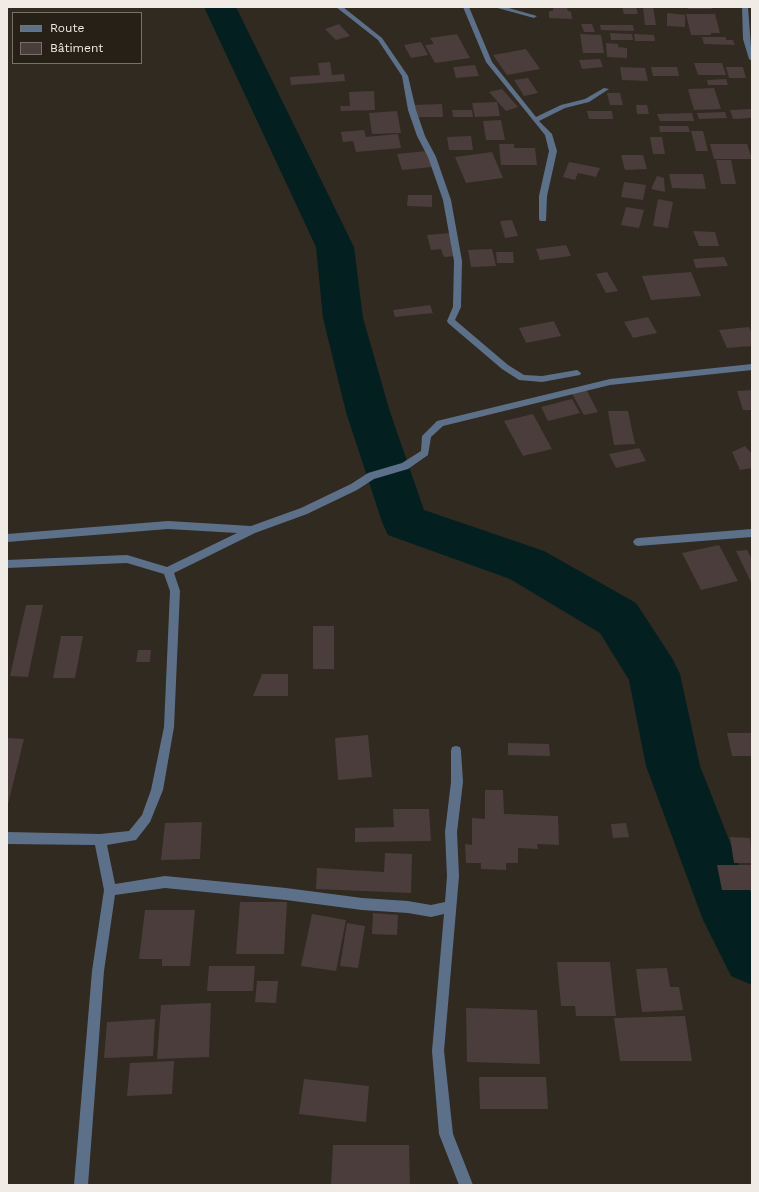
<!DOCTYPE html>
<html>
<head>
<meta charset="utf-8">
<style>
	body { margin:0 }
	#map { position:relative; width:759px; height:1192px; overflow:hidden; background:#312a20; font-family:"Work Sans",sans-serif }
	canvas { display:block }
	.frame { position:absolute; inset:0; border:8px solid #f0ebe5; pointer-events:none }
	.legend { position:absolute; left:12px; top:12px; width:130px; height:52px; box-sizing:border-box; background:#272017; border:1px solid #777169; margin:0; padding:5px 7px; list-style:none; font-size:12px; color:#f0ebe5 }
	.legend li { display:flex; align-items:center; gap:8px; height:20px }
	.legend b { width:20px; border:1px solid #777169 }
</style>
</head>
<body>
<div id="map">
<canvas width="759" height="1192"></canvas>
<div class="frame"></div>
<ul class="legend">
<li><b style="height:5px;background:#5c7189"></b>Route</li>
<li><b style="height:11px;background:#4b3d3b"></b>Bâtiment</li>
</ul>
</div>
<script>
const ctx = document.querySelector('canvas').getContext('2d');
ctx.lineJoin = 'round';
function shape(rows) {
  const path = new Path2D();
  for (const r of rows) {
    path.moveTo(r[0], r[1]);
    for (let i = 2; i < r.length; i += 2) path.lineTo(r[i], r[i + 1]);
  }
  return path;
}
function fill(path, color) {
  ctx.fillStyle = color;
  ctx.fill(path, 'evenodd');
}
const river = shape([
	[204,7,236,7,354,247,363,318,390,412,424,510,544,551,636,603,672,658,680,674,700,766,746,883,752,894,752,985,731,976,703,920,646,766,629,680,600,633,510,579,388,535,382,522,346,412,323,318,316,247,204,7]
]);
const building = shape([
	[553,7,567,8,568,11,571,12,572,19,549,18,549,11,553,11],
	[622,7,636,7,638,14,624,14],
	[643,7,653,7,656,25,645,25],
	[688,7,711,7,712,9,688,9],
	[667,13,685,15,685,27,667,26],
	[686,14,715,14,720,33,711,33,711,35,691,35],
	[339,24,350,36,336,40,325,29],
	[581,24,592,24,595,32,584,32],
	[600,25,633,25,634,31,601,30],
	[610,33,632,34,633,40,611,40],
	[457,34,470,58,435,63,425,45,434,44,430,38],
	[580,34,601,35,604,53,583,53],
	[634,34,654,35,655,41,635,41],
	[702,37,726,37,726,40,733,40,735,45,704,44],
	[421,42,428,55,411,58,404,45],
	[606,43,618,44,618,47,627,48,627,58,607,57],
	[526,49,540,69,507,75,493,55],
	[600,59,603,67,582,69,579,60],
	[330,62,332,75,344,74,345,81,291,85,290,77,320,75,318,63],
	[694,63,722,63,726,75,698,75],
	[475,65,479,76,456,78,453,67],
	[620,67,645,68,648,81,622,80],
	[651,67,677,67,679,76,653,76],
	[726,67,743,67,746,78,729,78],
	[528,78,538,93,524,96,514,80],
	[726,79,728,85,708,85,707,80],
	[714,88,721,109,694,110,688,89],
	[502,89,518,107,506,111,489,92],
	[374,91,375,110,341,111,340,106,350,106,349,92],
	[607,93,620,93,623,105,610,105],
	[497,102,500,116,475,117,472,103],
	[442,104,443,117,415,117,414,105],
	[636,105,647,105,649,114,637,114],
	[752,109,752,118,733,119,730,110],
	[452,110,472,110,473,117,453,117],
	[397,111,401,133,372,134,369,113],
	[587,111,612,111,613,119,589,119],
	[725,112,727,118,699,119,697,113],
	[692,113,694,121,660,121,657,114],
	[501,120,505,140,486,140,483,121],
	[659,126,688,126,690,132,660,132],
	[364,130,366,137,398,134,401,148,356,152,353,141,343,142,341,132],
	[691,131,703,131,708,151,696,151],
	[471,136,473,150,449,150,447,137],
	[650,137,662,137,665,154,653,154],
	[499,144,514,144,514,148,535,148,537,165,501,165],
	[710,144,747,144,752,159,714,159],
	[427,151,432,167,402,170,397,154],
	[492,152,503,178,466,183,455,157],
	[621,155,643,155,647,169,625,170],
	[716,160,731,160,736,184,721,184],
	[569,162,600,168,596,177,578,173,575,180,563,177],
	[669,174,703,174,706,189,672,188],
	[657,176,664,178,665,192,651,189],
	[624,182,646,185,643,200,621,197],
	[408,195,432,195,432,207,407,206],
	[658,199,673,202,668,228,653,226],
	[626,207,644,210,639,228,621,225],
	[512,220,518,236,505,238,500,221],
	[693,231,715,232,719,246,699,246],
	[449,233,457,256,444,257,441,249,431,250,427,235],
	[566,245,571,256,540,260,536,249],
	[492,249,496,266,471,267,468,250],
	[496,252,513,252,514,263,497,263],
	[724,257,728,266,696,268,693,259],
	[607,272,618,291,606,293,596,274],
	[691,272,701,296,651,300,642,276],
	[430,305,433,313,395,317,393,310],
	[648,317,657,333,633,338,624,322],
	[554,321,561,336,526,343,519,328],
	[749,327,752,334,752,346,727,348,719,330],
	[586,389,598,412,584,415,571,392],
	[752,390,752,410,743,410,737,391],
	[572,399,580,413,548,421,541,407],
	[608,411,628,411,635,444,614,445],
	[533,414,552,449,523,456,504,421],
	[745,446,752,454,752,468,740,470,732,452],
	[639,448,646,461,616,468,609,454],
	[719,545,738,581,701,590,682,553],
	[747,550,752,559,751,582,736,551],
	[26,605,43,605,28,677,10,676],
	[313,626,334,626,334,669,313,669],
	[61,636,83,636,75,678,53,678],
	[138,650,151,650,150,662,136,662],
	[262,674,288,674,288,696,253,696],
	[727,733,752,733,752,756,732,756],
	[368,735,372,777,338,780,335,738],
	[7,738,24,739,8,804,7,804],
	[508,743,549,744,550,756,508,755],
	[485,790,503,790,504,814,558,816,559,845,537,844,538,849,518,848,518,863,506,863,506,870,481,869,481,863,466,863,465,844,472,845,472,818,485,819],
	[393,809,429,809,431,841,355,842,355,828,394,827],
	[202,822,200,859,161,860,165,823],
	[626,823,629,837,613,838,611,824],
	[730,837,750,838,752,863,734,863],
	[385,853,412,854,411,893,316,889,317,868,384,872],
	[717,865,752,865,752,890,722,890],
	[240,902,287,902,284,954,236,954],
	[145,910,195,910,190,966,162,966,162,959,139,959],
	[373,913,398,915,397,935,372,934],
	[312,914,346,920,336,971,301,966],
	[347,923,365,926,358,968,340,966],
	[557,962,610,962,616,1016,576,1016,575,1006,561,1006],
	[209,966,255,966,253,991,207,991],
	[667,968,670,987,679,987,683,1010,642,1012,636,969],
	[257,981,278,981,276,1003,255,1002],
	[211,1003,209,1057,157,1059,161,1005],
	[466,1008,537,1010,540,1064,467,1062],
	[685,1016,692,1061,620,1061,614,1018],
	[155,1019,153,1056,104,1058,107,1022],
	[174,1061,172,1094,127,1096,130,1063],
	[479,1077,546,1077,548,1109,480,1109],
	[304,1079,369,1086,366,1122,299,1114],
	[333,1145,409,1145,410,1185,331,1185]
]);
const street = shape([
	[336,7,343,7,382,38,408,76,416,110,425,136,436,157,451,200,462,261,461,307,455,320,508,365,524,375,542,376,577,370,581,373,580,375,542,382,519,380,502,369,448,323,447,321,453,307,454,261,443,200,428,157,417,136,408,110,402,76,378,40,336,7],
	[463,7,469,7,492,62,536,117,561,105,585,99,604,88,609,89,589,102,565,108,539,121,552,134,557,151,547,196,546,221,540,221,539,219,539,196,549,151,545,135,486,62,463,7],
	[494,7,505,7,537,16,534,18,494,7],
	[742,7,748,7,752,61,749,59,743,39,742,7],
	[752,364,752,370,610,385,443,426,431,437,428,455,408,469,374,479,357,490,307,514,255,533,174,573,180,591,174,727,163,790,150,822,136,840,107,845,115,884,165,876,286,888,362,898,408,901,431,905,445,902,447,876,445,832,451,782,451,751,452,747,456,746,460,747,461,751,463,782,457,832,459,876,444,1051,453,1134,473,1185,459,1185,439,1134,432,1051,444,914,431,917,408,913,362,910,286,900,165,888,115,895,104,971,88,1185,74,1185,92,971,104,890,95,845,7,844,7,832,100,834,129,831,142,815,151,790,164,727,170,591,164,574,127,563,7,568,7,560,127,555,167,567,237,533,168,529,7,542,7,534,168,521,251,526,301,508,351,484,368,473,402,463,421,451,422,436,437,421,610,379,752,364],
	[752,529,752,537,638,546,635,545,633,542,635,539,638,538,752,529]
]);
fill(river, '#041f20');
fill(building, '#4b3d3b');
fill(street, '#5c7189');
</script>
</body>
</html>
